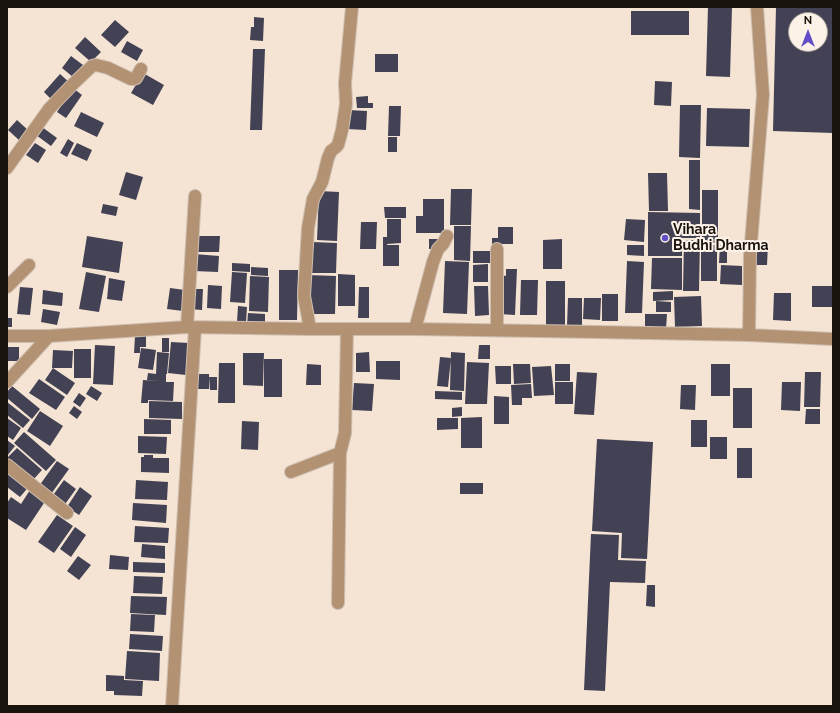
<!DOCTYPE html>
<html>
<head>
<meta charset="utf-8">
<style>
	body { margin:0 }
	#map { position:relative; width:840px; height:713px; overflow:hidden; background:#f5e3d3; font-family:Raleway,sans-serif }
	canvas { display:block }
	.frame { position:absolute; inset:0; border:8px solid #19130d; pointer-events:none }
	.north { position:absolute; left:788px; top:12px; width:40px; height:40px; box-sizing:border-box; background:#fdf2e8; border:1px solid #a29990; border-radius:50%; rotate:0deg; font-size:11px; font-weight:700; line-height:16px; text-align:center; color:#19130d }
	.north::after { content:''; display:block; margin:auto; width:14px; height:18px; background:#614ec6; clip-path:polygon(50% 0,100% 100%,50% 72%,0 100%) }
</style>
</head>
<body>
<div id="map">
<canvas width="840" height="713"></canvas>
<div class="frame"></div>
<div class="north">N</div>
</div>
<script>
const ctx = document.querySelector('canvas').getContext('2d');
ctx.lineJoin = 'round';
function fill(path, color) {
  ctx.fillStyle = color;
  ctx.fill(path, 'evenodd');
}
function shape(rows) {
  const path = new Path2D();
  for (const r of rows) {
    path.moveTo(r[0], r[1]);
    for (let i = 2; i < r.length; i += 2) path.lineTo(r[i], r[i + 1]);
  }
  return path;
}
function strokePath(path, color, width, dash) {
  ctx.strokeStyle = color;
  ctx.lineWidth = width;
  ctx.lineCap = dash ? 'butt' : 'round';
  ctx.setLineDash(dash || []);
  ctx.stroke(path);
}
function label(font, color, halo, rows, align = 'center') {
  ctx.font = font + ' Raleway,sans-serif';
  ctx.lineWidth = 4;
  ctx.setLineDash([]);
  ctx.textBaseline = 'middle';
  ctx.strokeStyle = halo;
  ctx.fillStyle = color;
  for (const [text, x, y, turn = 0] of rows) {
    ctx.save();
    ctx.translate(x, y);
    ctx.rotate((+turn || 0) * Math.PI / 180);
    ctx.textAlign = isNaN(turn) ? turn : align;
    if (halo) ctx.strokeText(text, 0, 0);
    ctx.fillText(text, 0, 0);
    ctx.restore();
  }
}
const building = shape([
	[708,7,732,7,730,77,706,76],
	[776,7,833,7,833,133,773,131],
	[796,20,820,20,820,44,796,44],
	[631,11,689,11,689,35,631,35],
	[254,17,264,18,263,41,250,40,251,27,254,27],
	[115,20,129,32,115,47,101,35],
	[85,37,101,52,91,62,75,48],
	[127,41,143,50,137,61,121,52],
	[253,49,265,49,262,130,250,130],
	[375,54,398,54,398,72,375,72],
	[71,56,83,65,73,77,62,68],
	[143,73,164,85,153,105,131,93],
	[60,74,70,83,53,101,44,92],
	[655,81,672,82,671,106,654,105],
	[73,88,82,95,66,118,57,112],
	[368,96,368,103,373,103,373,108,357,108,356,97],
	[680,105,701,105,700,158,679,157],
	[389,106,401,106,400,136,388,136],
	[707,108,750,109,749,147,706,146],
	[348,110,367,111,366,130,347,129],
	[81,112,104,123,97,137,74,126],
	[17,120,29,131,20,141,8,130],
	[42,127,57,138,51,146,36,135],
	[388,137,397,137,397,152,388,152],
	[68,139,74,143,67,157,60,153],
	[35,143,46,150,38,163,26,155],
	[77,143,92,150,87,161,71,154],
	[689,160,700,160,700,210,689,209],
	[126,172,143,177,136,200,119,195],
	[648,173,667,173,668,211,649,211],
	[451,189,472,189,471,225,450,225],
	[702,190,718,190,718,243,702,243],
	[319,191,339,192,337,241,317,240],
	[423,199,444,199,444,233,416,233,416,216,423,216],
	[103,204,118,207,116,216,101,213],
	[384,207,406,207,406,218,385,218],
	[648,212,700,213,700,238,682,238,682,256,648,256],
	[387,219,401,219,401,243,387,244,387,245,399,245,399,266,383,266,383,237,387,237],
	[626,219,645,220,644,242,624,240],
	[361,222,377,222,376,249,360,249],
	[454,226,471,226,470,261,454,260],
	[498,227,513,227,513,244,492,244,492,238,498,238],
	[87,236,123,242,119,273,82,267],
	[195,236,220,236,219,252,195,252],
	[429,239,438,239,438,249,429,249],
	[562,239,562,269,543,269,543,240],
	[684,240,700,240,699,291,683,291],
	[312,242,337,243,336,273,311,273],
	[627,245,644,245,644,256,627,255],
	[701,245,717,245,717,281,701,281],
	[720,245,727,245,727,263,719,263],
	[753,245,768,245,767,265,752,265],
	[473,251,493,251,493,263,473,263],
	[194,254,219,256,218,272,193,271],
	[652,258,682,258,682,290,651,289],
	[445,261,469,262,467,314,443,313],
	[627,261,644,262,642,313,625,313],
	[232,263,250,264,250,272,232,271],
	[488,264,488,282,473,282,473,265],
	[721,265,742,266,742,285,720,284],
	[251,267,268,268,268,276,251,275],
	[506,269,517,269,515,315,499,314,501,275,506,276],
	[279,270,298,270,297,320,279,320],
	[86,272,106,276,99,312,79,309],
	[232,272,247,273,245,303,230,302],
	[338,274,355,275,355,306,338,306],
	[308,275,336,276,335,314,311,314,311,296,307,296],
	[250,276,269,277,268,312,249,311],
	[109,278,125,281,122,301,107,299],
	[521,280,538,280,537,315,520,315],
	[546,281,565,281,565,328,546,328],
	[208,285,222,286,221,309,207,308],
	[474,286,488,286,489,315,475,316],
	[812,286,833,286,833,307,812,307],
	[20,287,33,288,30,315,17,314],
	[359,287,369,287,369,318,358,318],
	[170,288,185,290,183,311,167,309],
	[190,289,203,289,202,310,189,309],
	[43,290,63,293,62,306,42,304],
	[673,291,673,300,653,301,653,292],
	[774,293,791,293,791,321,773,320],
	[602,294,618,294,618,321,602,321],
	[701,296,702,326,675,327,674,297],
	[568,298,582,298,582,327,567,326],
	[584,298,601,298,600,320,583,319],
	[656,301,671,302,671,312,656,312],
	[238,306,247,307,246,322,237,322],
	[43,309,60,312,57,325,41,322],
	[248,313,265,314,265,328,247,327],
	[645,314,667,314,666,329,645,328],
	[7,318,12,318,12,327,7,327],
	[135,336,146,336,146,347,140,347,140,353,134,353],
	[162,338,169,338,169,352,162,352],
	[171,342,189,343,186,375,168,373],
	[95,345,115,346,113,385,93,384],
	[479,345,490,345,490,359,478,359],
	[7,347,19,347,19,361,7,361],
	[141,348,156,350,153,370,138,368],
	[74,349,91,349,91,378,74,378],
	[53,350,73,351,72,368,52,368],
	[157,352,169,353,167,374,166,374,166,382,174,382,173,401,148,400,148,403,141,403,143,380,160,381,147,380,148,373,156,374],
	[369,352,370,372,356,372,356,353],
	[451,352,465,353,464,391,450,390],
	[243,353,264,353,263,386,243,385],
	[440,357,451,358,448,387,437,386],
	[264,359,282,359,282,397,264,397],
	[376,361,400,361,400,380,376,379],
	[467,362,489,363,487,404,465,404],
	[219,363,235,363,235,403,218,403],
	[307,364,321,365,321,385,306,385],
	[513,364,530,364,531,383,514,384],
	[555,364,570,364,570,381,555,381],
	[711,364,730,364,730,396,711,396],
	[495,366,511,366,511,384,496,384],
	[551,366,554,395,534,396,532,367],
	[53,368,75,383,67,395,45,380],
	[577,372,597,373,594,415,574,414],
	[805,372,821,372,820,407,804,407],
	[197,374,209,374,209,389,197,389],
	[209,377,217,377,217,390,210,390],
	[39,379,65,397,56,410,29,393],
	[555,382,573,382,573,404,555,404],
	[782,382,801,382,800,411,781,410],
	[354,383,374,384,372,411,352,410],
	[531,384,532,398,522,398,522,405,512,405,511,385],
	[681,385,696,385,695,410,680,409],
	[12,386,40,409,32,419,7,398,7,392],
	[91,386,102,393,97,401,86,394],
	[733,388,752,388,752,428,733,428],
	[435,391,462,392,462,400,435,399],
	[79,393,86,398,80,407,73,402],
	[494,396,509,397,509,424,494,424],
	[149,401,182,402,182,419,149,418],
	[7,402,30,420,23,428,7,415],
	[74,406,82,412,77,419,69,413],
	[462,407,462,416,452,417,452,408],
	[806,409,820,409,820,424,805,424],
	[40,411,63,426,50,446,27,431],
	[482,417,482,448,461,448,461,418],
	[7,418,21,428,13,440,7,436],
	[437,418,458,418,458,429,437,430],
	[144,419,171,420,171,434,144,434],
	[691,420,707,420,707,447,691,447],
	[242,421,259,422,258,450,241,449],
	[24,432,56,460,46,471,14,443],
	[138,436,167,437,166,454,138,453],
	[710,437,727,437,727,459,710,459],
	[597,439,653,442,647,559,621,558,622,533,592,531],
	[7,440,15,446,7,456],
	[17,448,42,470,33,480,7,458],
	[737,448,752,448,752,478,737,478],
	[144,455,153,455,153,458,169,458,169,473,141,472,141,457,144,457],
	[57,461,69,469,51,494,39,486],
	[7,466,31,484,20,497,7,487],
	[64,480,76,489,63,507,51,498],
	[136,480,168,482,167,500,135,499],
	[460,483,483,483,483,494,460,494],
	[80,487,92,496,79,515,67,507],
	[30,490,46,500,26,530,7,518,7,503,11,497,21,504],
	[133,503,167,505,166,523,132,520],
	[57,515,73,526,54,553,38,542],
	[135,526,169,528,168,543,134,542],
	[75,527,86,535,71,557,60,549],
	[591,534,619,535,618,560,646,561,645,583,610,582,605,691,584,690],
	[142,544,165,546,165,559,141,557],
	[110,555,129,557,128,570,109,569],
	[78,556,91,565,79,580,67,571],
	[133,562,165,563,165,573,133,572],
	[134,576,163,577,162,594,133,593],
	[647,585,655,585,655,607,646,606],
	[131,596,167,597,166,615,130,613],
	[131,614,155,615,154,632,130,631],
	[130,634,163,636,162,651,129,649],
	[127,651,160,653,159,681,125,679],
	[106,675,124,676,124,680,143,681,142,696,114,695,114,691,106,691]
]);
const minor = shape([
	[7,168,49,109,73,84,92,66,96,65,108,68,131,79,133,79,136,78,141,69],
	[497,249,497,330],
	[7,287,29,265],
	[187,327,195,196],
	[310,329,304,296,308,228,313,199,322,182,328,158,331,151,335,148,338,145,342,130,346,104,345,83,352,7],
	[415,329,433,262,438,249,443,244,447,236],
	[749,335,750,255,763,95,757,7],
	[7,336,49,336,187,327,310,329,415,329,596,332,749,335,833,339],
	[7,382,49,336],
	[7,465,67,513],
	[291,472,340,453,345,433,347,329],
	[338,603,340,453],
	[172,706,195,328]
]);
const markers = [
	[665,238,4,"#614ec6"]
];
const poiNames = [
	["Vihara",673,230],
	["Budhi Dharma",673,246]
];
fill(building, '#424254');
strokePath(minor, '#cdbeaf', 14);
strokePath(minor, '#b39274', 12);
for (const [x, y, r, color] of markers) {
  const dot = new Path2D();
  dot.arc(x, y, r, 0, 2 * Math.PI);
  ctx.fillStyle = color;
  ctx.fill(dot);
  strokePath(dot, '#fdf2e8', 1.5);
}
label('bold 14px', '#19130d', '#fdf2e8', poiNames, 'left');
</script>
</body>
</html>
